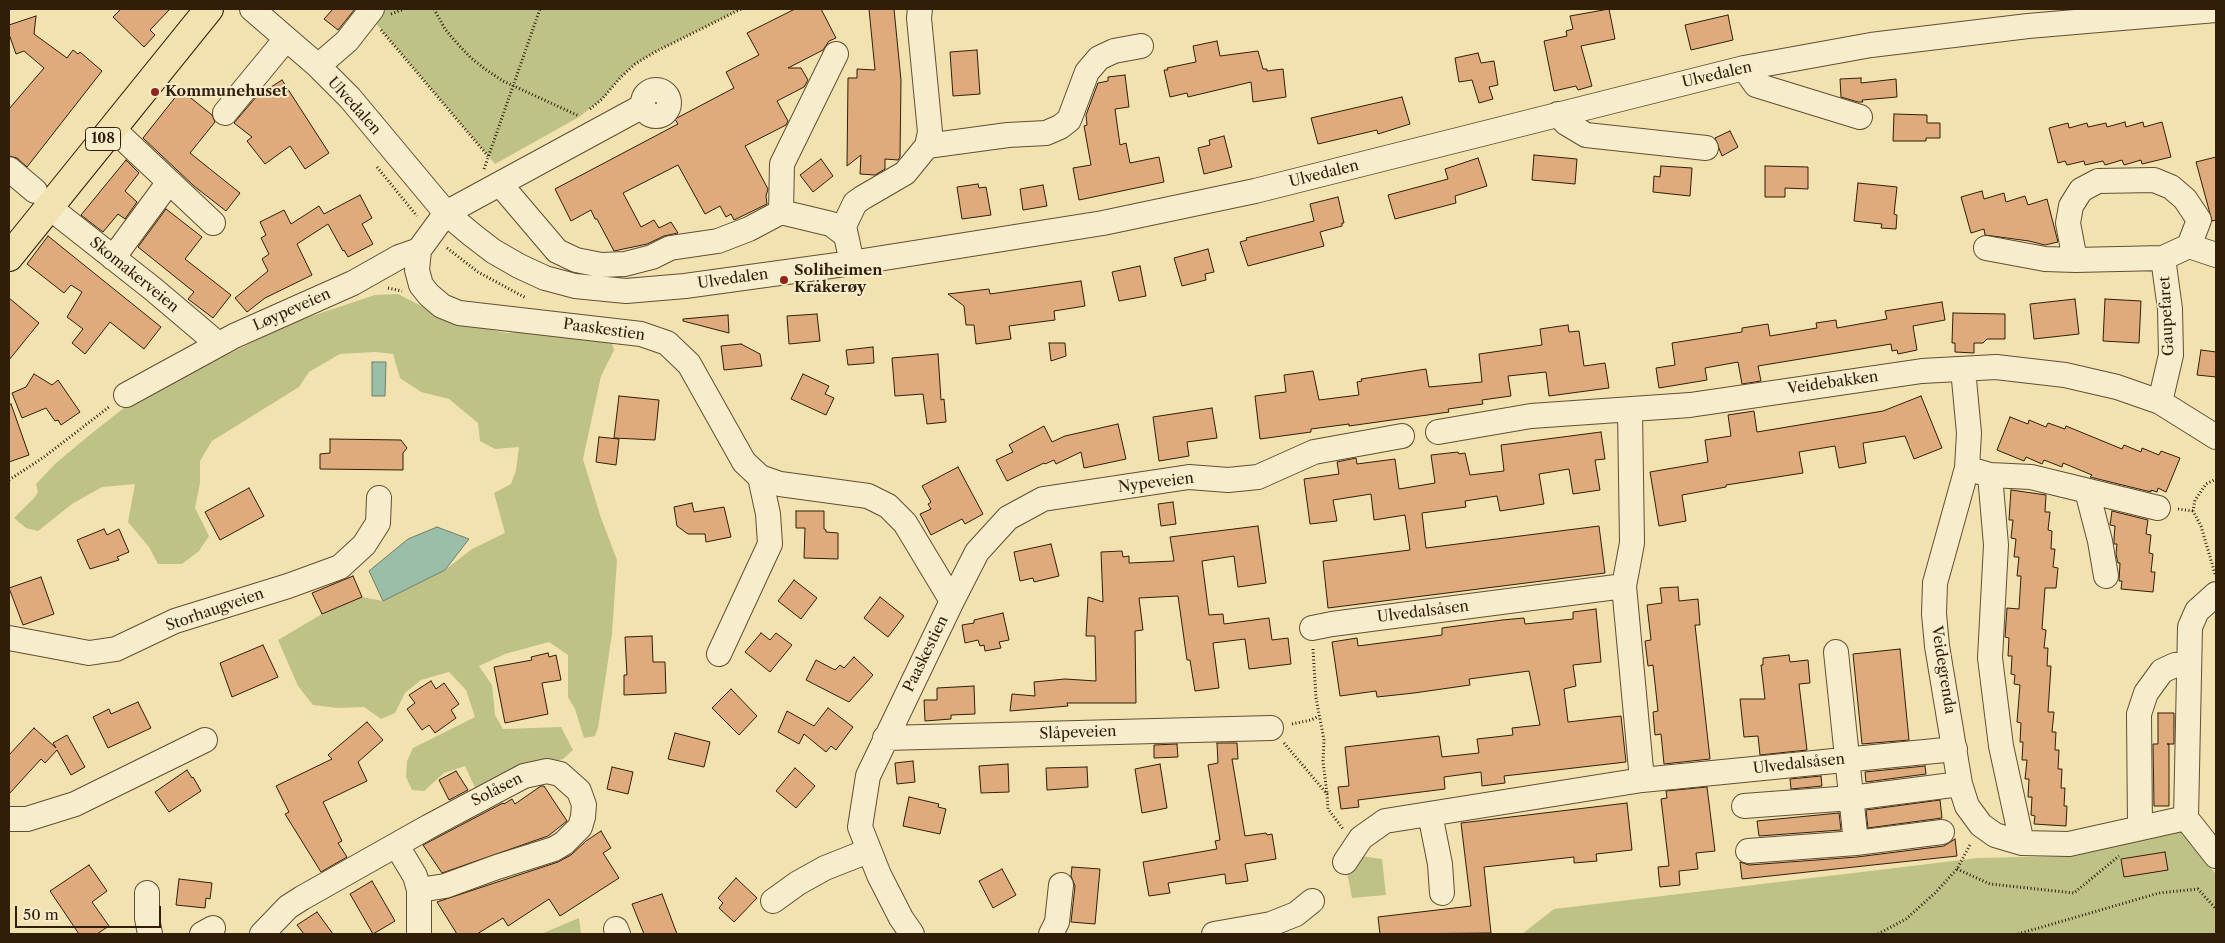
<!DOCTYPE html>
<html>
<head>
<meta charset="utf-8">
<style>
	body { margin:0 }
	#map { position:relative; width:2225px; height:943px; overflow:hidden; background:#f2e2b0; font-family:"Libre Caslon Text",serif }
	canvas { display:block }
	.frame { position:absolute; inset:0; border:10px solid #301e09; pointer-events:none }
	.scale { position:absolute; left:15px; top:906px; width:146px; height:22px; box-sizing:border-box; border:2px solid #301e09; border-top:0; padding-left:6px; font-size:15px; line-height:18px; white-space:nowrap; color:#301e09; -webkit-text-stroke:4px #f7eccc; paint-order:stroke }
</style>
</head>
<body>
<div id="map">
<canvas width="2225" height="943"></canvas>
<div class="frame"></div>
<div class="scale">50 m</div>
</div>
<script>
const ctx = document.querySelector('canvas').getContext('2d');
ctx.lineJoin = 'round';
function fill(path, color) {
  ctx.fillStyle = color;
  ctx.fill(path, 'evenodd');
}
function shape(rows) {
  const path = new Path2D();
  for (const r of rows) {
    if (r.length === 3) {
      path.moveTo(r[0] + r[2], r[1]);
      path.arc(r[0], r[1], r[2], 0, 2 * Math.PI);
      continue;
    }
    path.moveTo(r[0], r[1]);
    for (let i = 2; i < r.length; i += 2) path.lineTo(r[i], r[i + 1]);
  }
  return path;
}
function strokePath(path, color, width, dash) {
  ctx.strokeStyle = color;
  ctx.lineWidth = width;
  ctx.lineCap = dash ? 'butt' : 'round';
  ctx.setLineDash(dash || []);
  ctx.stroke(path);
}
function label(font, color, halo, rows, align = 'center') {
  ctx.font = font + ' "Libre Caslon Text",serif';
  ctx.lineWidth = 4;
  ctx.setLineDash([]);
  ctx.textBaseline = 'middle';
  ctx.strokeStyle = halo;
  ctx.fillStyle = color;
  for (const [text, x, y, turn = 0] of rows) {
    ctx.save();
    ctx.translate(x, y);
    ctx.rotate((+turn || 0) * Math.PI / 180);
    ctx.textAlign = isNaN(turn) ? turn : align;
    if (halo) ctx.strokeText(text, 0, 0);
    ctx.fillText(text, 0, 0);
    ctx.restore();
  }
}
const green = shape([
	[372,9,741,9,655,52,635,64,620,78,602,99,579,117,495,164,368,14],
	[398,294,443,317,467,325,507,333,543,329,611,341,614,350,601,376,583,459,600,515,617,560,612,634,598,728,595,736,584,738,575,709,568,697,568,655,549,642,505,654,479,666,492,685,495,715,503,729,561,727,573,750,563,759,523,769,478,794,465,766,444,773,424,791,412,790,406,777,407,761,413,748,475,717,466,690,449,672,421,680,405,693,395,713,381,719,364,707,337,708,313,705,298,686,278,640,322,614,362,597,383,601,445,570,472,549,505,533,494,493,511,484,516,470,519,447,495,449,480,441,478,423,449,399,421,392,400,378,393,354,376,352,340,354,309,372,299,387,212,441,200,461,200,483,195,508,209,536,199,551,182,564,158,564,149,547,128,522,135,484,102,487,72,504,38,531,26,528,14,518,34,498,38,492,36,484,56,463,92,433,134,400,294,322,375,295],
	[2182,823,2216,875,2216,934,1522,934,1554,909,1978,858,2071,856],
	[1360,856,1382,859,1386,895,1352,898,1347,872],
	[579,918,581,934,541,934]
]);
const water = shape([
	[372,362,386,362,385,396,372,396,372,362],
	[437,527,469,539,445,570,383,601,369,571,408,539,437,527]
]);
const building = shape([
	[121,9,170,9,150,30,155,35,144,47,113,17,121,9],
	[333,9,355,9,338,30,324,19,333,9],
	[795,9,821,9,836,38,829,41,823,50,788,68,801,68,808,80,804,87,777,101,788,121,786,125,745,146,768,189,766,196,767,204,734,220,731,214,726,217,720,206,705,214,678,165,623,193,641,227,654,220,659,228,671,222,678,233,664,236,647,244,614,251,597,219,595,219,591,210,571,221,555,189,661,133,678,124,675,119,734,88,726,72,759,55,747,33,795,9],
	[869,9,894,9,901,80,900,157,898,160,885,159,885,169,875,175,860,174,861,155,847,166,848,78,857,78,857,69,875,70,869,9],
	[1609,9,1615,39,1581,46,1592,86,1578,90,1576,86,1554,91,1544,41,1567,36,1566,31,1573,29,1570,16,1609,9],
	[1728,15,1733,40,1691,50,1685,25,1728,15],
	[36,16,34,34,67,58,73,50,78,54,80,52,102,71,27,167,17,158,9,156,9,109,44,68,24,51,16,54,9,34,9,25,36,16],
	[1217,41,1220,56,1258,51,1263,69,1267,69,1267,71,1283,69,1286,97,1253,102,1251,82,1188,97,1187,93,1170,97,1164,70,1168,70,1167,68,1196,62,1193,46,1217,41],
	[977,50,980,94,953,96,950,52,977,50],
	[1478,53,1481,63,1494,61,1498,85,1489,87,1493,99,1479,103,1472,80,1459,82,1455,58,1478,53],
	[1125,75,1129,107,1115,109,1120,145,1126,143,1130,163,1159,157,1164,182,1079,200,1073,168,1091,165,1084,126,1087,125,1086,115,1098,83,1108,81,1108,77,1125,75],
	[1861,78,1861,83,1896,79,1897,97,1862,100,1863,102,1858,102,1841,97,1840,79,1861,78],
	[282,80,329,153,305,169,290,146,265,164,247,141,252,137,234,123,257,96,282,80],
	[181,90,212,115,215,122,190,153,240,193,226,211,194,186,143,138,181,90],
	[1402,97,1410,124,1378,134,1377,130,1318,144,1311,118,1402,97],
	[1894,114,1927,115,1927,123,1940,123,1940,138,1926,138,1926,141,1893,141,1894,114],
	[2125,122,2126,127,2143,122,2144,127,2162,122,2171,157,2142,164,2141,160,2124,165,2122,160,2105,165,2103,161,2085,165,2084,161,2067,165,2065,161,2058,163,2049,128,2068,123,2069,128,2087,123,2088,127,2106,123,2107,127,2125,122],
	[1730,131,1738,147,1722,156,1715,138,1730,131],
	[1224,136,1232,167,1204,174,1198,148,1210,145,1209,140,1224,136],
	[1534,155,1577,159,1575,184,1532,180,1534,155],
	[2216,157,2216,220,2212,221,2196,162,2216,157],
	[1478,158,1487,186,1455,196,1456,203,1395,219,1388,195,1448,179,1445,169,1478,158],
	[821,159,833,176,813,192,800,175,821,159],
	[126,160,139,173,125,191,137,202,125,219,118,214,103,232,81,215,126,160],
	[1661,166,1692,168,1690,196,1653,192,1654,176,1660,177,1661,166],
	[1765,166,1808,167,1808,189,1785,188,1785,197,1765,197,1765,166],
	[1858,183,1897,187,1894,214,1897,215,1896,229,1881,228,1882,224,1854,221,1858,183],
	[978,184,979,188,986,187,991,215,962,219,957,187,978,184],
	[1043,185,1047,206,1023,210,1020,189,1043,185],
	[1982,191,1984,199,2004,193,2006,202,2025,196,2028,205,2047,199,2058,242,2045,245,2029,241,1985,235,1984,229,1971,233,1961,197,1982,191],
	[360,195,372,218,362,224,373,244,348,257,344,250,343,251,328,224,297,244,312,275,265,298,247,312,235,298,268,271,262,259,269,254,261,238,266,235,260,222,284,210,291,224,319,206,324,214,360,195],
	[1338,197,1344,223,1342,223,1342,226,1320,232,1324,246,1248,266,1240,242,1247,240,1246,238,1314,221,1310,204,1338,197],
	[166,209,202,237,185,259,231,295,213,318,188,299,194,292,138,247,166,209],
	[48,236,161,327,144,349,110,322,85,354,72,343,83,329,67,317,82,292,71,285,64,293,27,264,48,236],
	[1208,249,1214,272,1205,274,1206,280,1182,286,1174,258,1208,249],
	[1140,266,1146,296,1119,301,1112,272,1140,266],
	[1081,281,1085,306,1054,311,1055,320,1009,326,1011,339,976,344,974,325,966,325,964,306,948,294,989,289,990,294,1081,281],
	[9,298,39,323,9,360,9,298],
	[2075,299,2079,334,2034,339,2030,304,2075,299],
	[2105,299,2141,301,2139,343,2103,341,2105,299],
	[1942,302,1945,320,1913,326,1917,350,1898,354,1897,350,1892,351,1891,344,1758,366,1761,381,1742,384,1738,362,1705,368,1707,380,1659,388,1656,368,1675,365,1672,343,1742,332,1742,328,1768,324,1770,336,1817,328,1816,323,1836,320,1837,328,1887,319,1885,311,1942,302],
	[1953,313,2005,314,2005,339,1987,339,1983,343,1974,343,1974,353,1955,352,1955,343,1952,343,1953,313],
	[817,314,820,341,789,344,787,316,817,314],
	[728,315,729,333,683,321,683,319,728,315],
	[1568,325,1569,332,1579,331,1584,366,1605,363,1609,388,1549,396,1546,372,1508,376,1511,396,1482,400,1483,404,1448,409,1449,412,1349,426,1349,424,1311,429,1311,432,1260,439,1255,396,1286,392,1284,375,1313,371,1319,400,1359,395,1357,382,1362,381,1361,379,1426,369,1429,387,1482,382,1479,354,1542,345,1540,329,1568,325],
	[1049,343,1065,343,1066,356,1051,361,1049,343],
	[741,344,760,354,762,366,724,370,721,346,741,344],
	[873,347,874,363,848,365,846,350,873,347],
	[2201,350,2216,352,2216,377,2197,375,2201,350],
	[938,354,941,400,944,399,946,422,927,424,923,394,895,396,892,358,938,354],
	[34,374,52,385,58,380,80,412,61,425,58,420,55,421,46,408,22,418,12,393,26,387,34,374],
	[803,374,829,386,825,394,834,398,826,415,791,399,803,374],
	[619,396,659,400,655,440,614,438,619,396],
	[1921,396,1942,448,1914,459,1905,436,1863,443,1866,463,1839,468,1835,446,1799,452,1803,473,1726,485,1726,487,1682,495,1686,521,1659,526,1650,472,1708,462,1705,440,1731,436,1728,415,1754,411,1757,432,1883,411,1921,396],
	[11,404,29,455,9,462,9,405,11,404],
	[1212,408,1217,438,1187,442,1189,456,1159,461,1153,417,1212,408],
	[2010,417,2028,424,2029,420,2046,427,2048,423,2065,429,2066,426,2122,449,2124,445,2141,452,2142,448,2159,455,2161,451,2180,458,2166,492,2158,488,2157,492,2151,490,2151,492,2090,477,2092,475,2063,463,2062,467,2044,460,2042,464,2026,457,2024,461,1997,450,2010,417],
	[1118,424,1126,459,1084,468,1081,452,1056,464,1054,460,1045,464,1044,463,1007,481,996,460,1013,452,1009,445,1044,426,1052,442,1065,436,1118,424],
	[1601,432,1605,459,1595,460,1600,490,1573,494,1569,469,1539,474,1544,504,1500,511,1497,496,1465,501,1466,507,1422,513,1426,548,1599,526,1605,573,1328,608,1323,561,1410,550,1405,515,1374,520,1371,494,1333,500,1337,521,1310,524,1304,479,1339,474,1337,462,1356,458,1357,464,1395,459,1399,489,1435,483,1431,455,1458,452,1459,454,1465,453,1470,475,1504,471,1501,445,1601,432],
	[599,437,619,439,616,465,596,462,599,437],
	[330,439,401,440,407,448,403,453,403,470,320,469,320,454,330,453,330,439],
	[958,467,983,514,965,524,962,519,931,535,920,514,931,509,928,504,931,502,922,486,958,467],
	[249,488,264,516,220,540,205,512,249,488],
	[2011,490,2046,495,2045,512,2050,512,2048,530,2052,531,2051,549,2055,549,2053,567,2058,568,2056,588,2045,588,2042,629,2046,630,2044,648,2048,648,2047,666,2051,666,2048,712,2054,712,2052,732,2056,732,2055,750,2059,750,2058,769,2062,769,2061,788,2065,788,2064,806,2067,806,2066,826,2034,824,2035,816,2031,815,2032,797,2028,797,2029,779,2025,779,2027,760,2022,760,2023,742,2020,742,2021,723,2017,722,2020,685,2014,684,2015,675,2011,674,2012,656,2008,656,2009,638,2005,637,2007,608,2019,609,2021,576,2017,576,2019,557,2014,557,2016,539,2011,538,2013,520,2009,520,2011,490],
	[1173,502,1176,524,1161,526,1158,504,1173,502],
	[692,503,694,512,724,507,731,537,706,542,705,534,688,534,677,526,674,507,692,503],
	[796,511,824,511,824,529,826,530,826,532,838,533,838,559,804,558,805,528,796,528,796,511],
	[2112,511,2148,520,2146,534,2151,535,2149,553,2153,554,2151,572,2155,572,2153,592,2121,589,2122,581,2119,581,2120,563,2118,563,2116,554,2117,544,2114,544,2114,539,2115,526,2110,525,2112,511],
	[1258,526,1266,583,1238,587,1234,556,1202,561,1209,615,1223,614,1224,624,1269,618,1272,640,1288,638,1291,664,1249,669,1245,639,1213,643,1219,688,1195,691,1190,660,1187,660,1178,596,1139,598,1143,630,1135,631,1136,703,1067,703,1068,706,1010,711,1012,694,1035,696,1034,682,1065,679,1096,681,1095,636,1086,636,1088,597,1103,602,1101,552,1122,551,1123,557,1129,556,1129,563,1174,561,1170,537,1258,526],
	[104,529,107,535,119,529,129,552,117,557,119,560,90,569,77,540,104,529],
	[1051,544,1059,576,1034,582,1033,578,1020,581,1014,552,1051,544],
	[353,576,362,597,322,614,312,593,353,576],
	[41,577,54,614,23,625,9,588,41,577],
	[794,580,817,598,801,619,778,601,794,580],
	[1678,587,1679,601,1698,599,1700,625,1695,625,1710,759,1664,764,1661,734,1655,735,1653,712,1658,711,1653,665,1648,666,1645,641,1651,640,1647,605,1662,603,1660,588,1678,587],
	[880,597,904,616,888,637,864,618,880,597],
	[1596,609,1601,662,1573,665,1576,686,1564,689,1568,722,1621,716,1626,762,1504,776,1505,783,1482,786,1481,772,1444,777,1445,789,1358,800,1359,807,1341,809,1338,787,1349,786,1345,747,1439,736,1442,757,1479,753,1477,739,1513,735,1512,728,1540,725,1529,671,1469,679,1470,685,1414,693,1377,697,1376,691,1340,696,1332,642,1357,638,1358,646,1442,635,1442,628,1502,620,1524,618,1525,624,1573,619,1573,612,1596,609],
	[1003,613,1009,640,999,642,1001,648,985,651,984,645,980,646,978,640,965,643,962,625,974,623,974,620,1003,613],
	[761,633,770,640,776,633,792,645,770,672,745,652,761,633],
	[652,636,653,662,665,662,666,693,624,695,624,675,627,675,625,637,652,636],
	[263,645,278,677,232,697,220,663,263,645],
	[1900,649,1909,740,1862,744,1853,654,1900,649],
	[548,653,549,657,556,655,561,680,542,683,548,714,505,723,494,667,532,660,531,657,548,653],
	[1789,655,1790,662,1808,660,1810,683,1799,684,1807,750,1760,755,1758,736,1744,737,1740,699,1765,699,1761,665,1763,665,1763,658,1789,655],
	[854,657,873,675,849,702,806,680,816,660,835,670,840,665,844,668,854,657],
	[431,681,436,689,444,683,459,704,451,710,456,718,435,733,429,725,422,730,407,709,415,703,409,695,431,681],
	[974,686,975,714,951,715,951,719,925,721,924,700,937,700,937,688,974,686],
	[731,689,757,716,739,735,712,708,731,689],
	[138,702,151,728,108,748,93,717,109,709,111,714,138,702],
	[828,708,853,727,836,750,831,746,826,752,804,734,799,744,778,732,787,711,814,726,828,708],
	[2158,713,2174,713,2174,744,2167,744,2169,744,2169,806,2154,806,2153,744,2158,744,2158,713],
	[367,722,383,740,358,762,367,781,323,802,342,841,338,843,347,857,321,872,285,814,289,812,276,786,332,759,328,755,367,722],
	[34,728,56,748,53,743,67,735,85,767,71,775,57,750,45,763,41,759,9,794,9,755,34,728],
	[675,733,710,742,704,767,668,759,675,733],
	[1217,743,1237,743,1238,759,1232,759,1245,836,1266,833,1267,835,1272,834,1276,859,1245,864,1248,881,1226,884,1225,874,1168,883,1170,893,1149,896,1143,862,1217,849,1215,841,1220,840,1208,765,1218,763,1217,743],
	[1177,744,1178,757,1154,758,1154,745,1177,744],
	[913,761,915,782,897,784,895,763,913,761],
	[1008,764,1009,792,981,793,979,766,1008,764],
	[1160,764,1167,808,1142,813,1135,769,1160,764],
	[1925,766,1926,774,1866,782,1865,772,1925,766],
	[612,767,633,772,628,794,607,789,612,767],
	[1087,767,1088,787,1047,790,1046,768,1087,767],
	[795,768,815,786,796,808,776,791,795,768],
	[187,770,192,778,193,777,201,791,169,812,155,792,187,770],
	[456,771,468,790,449,800,439,780,456,771],
	[1821,776,1822,786,1791,789,1790,779,1821,776],
	[541,786,544,786,567,821,548,836,442,873,423,845,503,803,504,804,512,799,515,804,541,786],
	[1707,787,1715,851,1696,853,1698,869,1679,871,1680,885,1660,887,1658,867,1669,866,1661,799,1667,798,1666,791,1707,787],
	[909,797,939,804,938,807,946,809,940,834,903,826,909,797],
	[1940,800,1942,818,1868,828,1866,810,1940,800],
	[1627,803,1632,850,1596,854,1597,861,1574,863,1574,857,1484,867,1491,933,1380,934,1378,917,1471,906,1461,823,1627,803],
	[1839,813,1841,830,1759,836,1757,821,1839,813],
	[601,831,611,848,603,853,619,878,560,916,549,899,508,926,503,918,477,934,457,934,437,902,558,862,571,855,586,841,601,831],
	[1955,839,1957,856,1742,879,1740,862,1749,865,1857,857,1944,846,1955,839],
	[2165,852,2168,870,2124,877,2121,859,2165,852],
	[89,865,107,891,92,902,109,926,97,934,79,934,50,891,89,865],
	[1072,867,1100,869,1095,924,1071,922,1075,886,1071,876,1072,867],
	[1002,869,1016,895,993,908,979,881,1002,869],
	[736,878,757,898,734,922,719,908,723,903,718,898,736,878],
	[179,879,212,883,210,899,206,898,205,908,176,905,179,879],
	[372,881,395,921,373,934,350,894,372,881],
	[662,894,677,934,644,934,632,904,662,894],
	[317,912,333,934,304,934,297,925,317,912]
]);
const path = shape([
	[434,9,445,29,455,41,471,58,485,69,503,81,579,116],
	[391,14,404,9],
	[381,30,488,156],
	[590,109,602,99,620,78,635,64,655,52,741,9],
	[377,167,417,216],
	[484,169,540,9],
	[447,248,478,272,526,298],
	[388,288,402,291],
	[9,480,44,457,109,407],
	[2178,509,2193,511],
	[2215,574,2201,526,2193,511,2195,500,2206,484,2216,479],
	[1313,649,1316,698,1324,740,1323,761,1327,794],
	[1292,724,1311,720,1319,716],
	[1284,743,1327,794,1328,809,1343,829],
	[1957,869,1990,884,2074,893,2119,856],
	[1878,934,1906,919,1935,893,1957,869,1971,843],
	[2018,934,2159,893,2198,889,2216,909]
]);
const minor = shape([
	[252,9,318,66,350,98,446,213,471,234,493,251,519,266,545,278,575,286,626,291,685,286,852,263,1103,223,1255,191,1744,68,1871,45,2028,26,2216,10],
	[318,66,347,41,372,9],
	[1744,68,1756,85,1860,117],
	[656,103,13],
	[225,113,286,39],
	[1558,114,1566,123,1586,135,1706,148],
	[112,128,213,223],
	[927,146,1008,135,1046,133,1060,127,1069,120,1087,72,1099,58,1114,51,1141,46],
	[9,169,35,191],
	[500,184,557,251,576,260,601,265,625,264,652,257,670,248,718,241,749,229,781,212,782,164,836,54],
	[49,207,153,289,218,344],
	[781,212,831,224,844,234],
	[2189,246,2216,255],
	[1986,248,2045,259,2075,260],
	[419,250,417,270,421,285,429,295,442,306,459,313,641,334,667,343,689,364,744,462,760,477,780,484,868,496,888,506,905,523,952,601],
	[113,258,169,182],
	[852,263,844,226,855,203,862,198,905,173,927,146,930,132,919,18,920,9],
	[1963,369,1969,433,1967,468,1935,583,1934,614,1937,646,1960,784,1967,806,1981,825,1995,835,2022,843,2069,844,2186,818],
	[126,395,234,336,353,283,399,257,419,250,446,213,643,106],
	[2160,402,2171,355,2170,309,2163,258,2189,246,2199,220,2185,199,2171,187,2154,180,2098,181,2081,190,2071,206,2068,223,2075,260,2163,258],
	[1630,411,1632,543,1624,586,1642,780],
	[1438,432,1531,416,1690,405,1922,371,1996,367,2065,375,2117,387,2160,402,2216,437],
	[1976,471,1990,475,2031,477,2158,508],
	[1990,475,1996,545,1990,658,2001,746,2022,843],
	[2087,491,2100,541,2106,576],
	[2216,594,2197,611,2190,627,2186,818,2216,856],
	[1312,628,1332,624,1624,586],
	[9,638,89,653,116,649,175,621,288,586,340,567,364,545,378,523,379,498],
	[1836,652,1856,843],
	[719,654,770,544,768,514,760,477],
	[885,738,1271,728],
	[1744,806,1851,798,1960,784],
	[1430,814,1440,864,1442,893],
	[9,819,27,819,75,804,205,740],
	[2140,828,2139,714,2146,693,2162,671,2175,665,2189,664],
	[397,846,415,876,419,890,419,934],
	[1748,851,1856,843,1942,832],
	[1345,862,1361,838,1385,821,1642,780,1955,749],
	[147,893,147,918,150,934],
	[773,901,798,883,825,868,868,851],
	[616,929,618,934],
	[202,934,213,928],
	[262,934,288,907,302,898,428,827,524,776,547,771,560,774,579,791,584,805,583,817,580,827,564,843,554,849,497,867,445,886,419,890],
	[912,934,901,918,879,875,860,827,868,776,952,601,977,552,1008,518,1043,499,1189,477,1228,480,1258,477,1314,452,1402,436],
	[1051,934,1057,922,1061,885],
	[1214,934,1271,924,1296,914,1312,901]
]);
const major = shape([
	[9,257,209,9]
]);
const markers = [
	[155,92,5,"#8f2418"],
	[784,280,5,"#8f2418"]
];
const shields = [
	[103,139,35]
];
const shieldNames = [
	["108",103,139]
];
const streetNames = [
	["Ulvedalen",1717,75,-13],
	["Ulvedalen",354,106,48],
	["Ulvedalen",1324,174,-14],
	["Skomakerveien",134,275,39],
	["Ulvedalen",733,279,-8],
	["Løypeveien",292,310,-24],
	["Gaupefaret",2167,316,-93],
	["Paaskestien",604,330,8],
	["Veidebakken",1833,383,-8],
	["Nypeveien",1156,483,-7],
	["Storhaugveien",215,610,-19],
	["Ulvedalsåsen",1423,612,-7],
	["Paaskestien",926,654,-64],
	["Veidegrenda",1943,670,81],
	["Slåpeveien",1078,733,-2],
	["Ulvedalsåsen",1799,764,-6],
	["Solåsen",497,790,-27]
];
const poiNames = [
	["Kommunehuset",165,92],
	["Soliheimen",794,271],
	["Kråkerøy",794,288]
];
fill(green, '#bfc287');
fill(water, '#9bbea9');
strokePath(water, '#707e69', 1);
fill(building, '#e0ab7c');
strokePath(building, '#301e09', 1);
strokePath(minor, '#604f33', 26);
strokePath(major, '#301e09', 30);
strokePath(path, '#301e09', 3, [1, 2.5]);
strokePath(minor, '#f7eccc', 24);
strokePath(major, '#f2e2b0', 28);
for (const [x, y, r, color] of markers) {
  const dot = new Path2D();
  dot.arc(x, y, r, 0, 2 * Math.PI);
  ctx.fillStyle = color;
  ctx.fill(dot);
  strokePath(dot, '#f7eccc', 2);
}
for (const [x, y, w] of shields) {
  const box = new Path2D();
  box.roundRect(x - w / 2, y - 11.5, w, 23, 4);
  ctx.fillStyle = '#f7eccc';
  ctx.fill(box);
  strokePath(box, '#301e09', 1);
}
label('bold 14px', '#301e09', null, shieldNames);
label('15px', '#301e09', '#f7eccc', streetNames);
label('bold 15px', '#301e09', '#f7eccc', poiNames, 'left');
</script>
</body>
</html>
